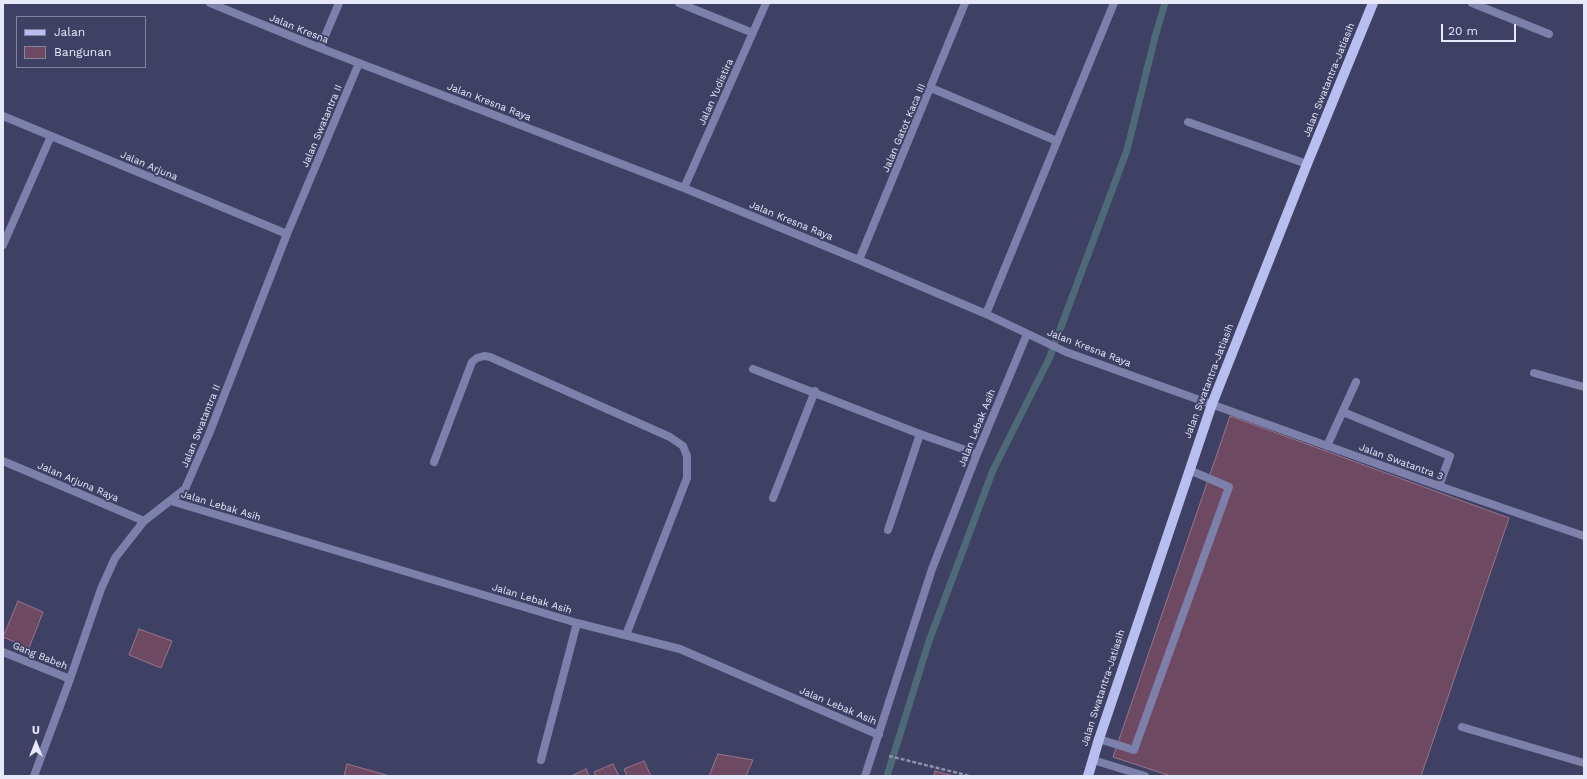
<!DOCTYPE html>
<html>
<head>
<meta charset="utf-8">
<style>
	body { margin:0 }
	#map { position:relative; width:1587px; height:779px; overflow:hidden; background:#3e4064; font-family:"Work Sans",sans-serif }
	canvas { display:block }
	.frame { position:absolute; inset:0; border:4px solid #e7e9fb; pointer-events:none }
	.legend { position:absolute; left:16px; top:16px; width:130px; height:52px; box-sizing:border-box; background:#3e4064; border:1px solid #8284a0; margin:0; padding:5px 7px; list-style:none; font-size:12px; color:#e7e9fb }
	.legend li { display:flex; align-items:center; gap:8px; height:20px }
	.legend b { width:20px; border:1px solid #8284a0 }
	.north { position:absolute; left:16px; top:723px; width:40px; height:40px; -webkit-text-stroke:3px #3e4064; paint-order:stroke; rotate:0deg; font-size:11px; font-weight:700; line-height:16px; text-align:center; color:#e7e9fb }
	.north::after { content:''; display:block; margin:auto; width:14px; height:18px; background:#e7e9fb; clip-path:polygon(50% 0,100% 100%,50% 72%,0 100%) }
	.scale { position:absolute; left:1441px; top:24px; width:75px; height:18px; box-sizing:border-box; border:2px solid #e7e9fb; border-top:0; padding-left:5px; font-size:12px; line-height:14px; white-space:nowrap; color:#e7e9fb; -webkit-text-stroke:3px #3e4064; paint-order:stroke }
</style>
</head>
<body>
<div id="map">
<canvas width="1587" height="779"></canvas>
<div class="frame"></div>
<ul class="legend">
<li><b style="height:5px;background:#b9bef1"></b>Jalan</li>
<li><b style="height:11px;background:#6e4a62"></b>Bangunan</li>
</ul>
<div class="north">U</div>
<div class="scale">20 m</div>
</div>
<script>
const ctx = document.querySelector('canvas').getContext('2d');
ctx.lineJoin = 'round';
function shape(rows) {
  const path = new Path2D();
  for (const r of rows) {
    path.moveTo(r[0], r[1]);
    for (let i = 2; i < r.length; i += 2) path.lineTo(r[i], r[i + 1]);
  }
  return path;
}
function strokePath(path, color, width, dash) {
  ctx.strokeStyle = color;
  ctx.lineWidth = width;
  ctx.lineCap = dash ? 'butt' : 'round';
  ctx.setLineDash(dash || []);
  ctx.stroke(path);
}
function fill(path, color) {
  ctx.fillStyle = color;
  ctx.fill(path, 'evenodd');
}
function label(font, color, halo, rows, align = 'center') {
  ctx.font = font + ' "Work Sans",sans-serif';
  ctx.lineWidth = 4;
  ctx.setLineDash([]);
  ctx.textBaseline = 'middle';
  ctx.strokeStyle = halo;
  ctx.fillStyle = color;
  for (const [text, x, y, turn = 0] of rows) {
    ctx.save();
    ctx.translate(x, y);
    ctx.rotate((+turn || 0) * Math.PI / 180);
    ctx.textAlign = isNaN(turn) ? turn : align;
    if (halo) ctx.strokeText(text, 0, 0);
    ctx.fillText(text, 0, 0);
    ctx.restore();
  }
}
const stream = shape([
	[887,776,929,641,993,470,1049,359,1127,150,1155,37,1165,3]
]);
const building = shape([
	[1230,416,1509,518,1421,776,1171,776,1113,757,1230,416],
	[18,601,43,612,29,648,3,637,18,601],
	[139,629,172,641,161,668,129,655,139,629],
	[718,754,753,760,746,776,709,776,718,754],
	[644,761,651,776,627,776,624,769,644,761],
	[347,764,390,776,344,776,347,764],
	[613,764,619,776,596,776,594,772,613,764],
	[586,769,589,776,571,776,586,769],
	[935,771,954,776,934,776,935,771]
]);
const path = shape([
	[889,756,970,776]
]);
const lane = shape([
	[1188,122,1307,164],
	[1534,373,1584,387],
	[1343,412,1450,456,1439,486],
	[1327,446,1356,382],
	[3,652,70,679],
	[1462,727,1584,763],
	[1099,739,1134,750,1229,487,1189,470],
	[1093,760,1145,776]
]);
const street = shape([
	[210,3,320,48,684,188,859,260,986,314,1066,352,1439,486,1584,536],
	[679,3,753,33],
	[1472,3,1549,34],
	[320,48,339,3],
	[931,88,1057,141],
	[3,116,287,234],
	[684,188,766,3],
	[3,245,51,136],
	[859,260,965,3],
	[986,314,1114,3],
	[753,369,920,434,977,454],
	[3,461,144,521],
	[434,462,472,362,477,358,484,356,490,357,670,437,683,446,687,456,687,478,626,635],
	[773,498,815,391],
	[171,501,577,623,680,649,879,735],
	[888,530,920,434],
	[541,760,577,623],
	[34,776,70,679,101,589,115,558,144,521,185,489,209,434,287,234,359,63],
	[865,776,932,569,977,454,1027,334]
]);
const primary = shape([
	[1088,776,1099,739,1212,404,1307,164,1373,3]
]);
const streetNames = [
	["Jalan Kresna",299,29,22],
	["Jalan Swatantra-Jatiasih",1329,80,-68],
	["Jalan Yudistira",716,92,-66],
	["Jalan Kresna Raya",489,102,21],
	["Jalan Swatantra II",322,126,-67],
	["Jalan Gatot Kaca III",904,128,-67],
	["Jalan Arjuna",149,166,23],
	["Jalan Kresna Raya",791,221,22],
	["Jalan Kresna Raya",1089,348,21],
	["Jalan Swatantra-Jatiasih",1209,381,-69],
	["Jalan Swatantra II",201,426,-68],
	["Jalan Lebak Asih",977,428,-68],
	["Jalan Swatantra 3",1401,462,20],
	["Jalan Arjuna Raya",78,482,23],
	["Jalan Lebak Asih",221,506,17],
	["Jalan Lebak Asih",532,599,17],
	["Gang Babeh",40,656,22],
	["Jalan Swatantra-Jatiasih",1103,688,-72],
	["Jalan Lebak Asih",838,706,23]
];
strokePath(stream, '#4c6a77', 7);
fill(building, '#6e4a62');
strokePath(building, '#9a738c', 1);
strokePath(path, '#8e90ac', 2.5, [4, 2]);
strokePath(lane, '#7c80aa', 8);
strokePath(street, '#7c80aa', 8);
strokePath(primary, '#b9bef1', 10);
label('10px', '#e7e9fb', '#3e4064', streetNames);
</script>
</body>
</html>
